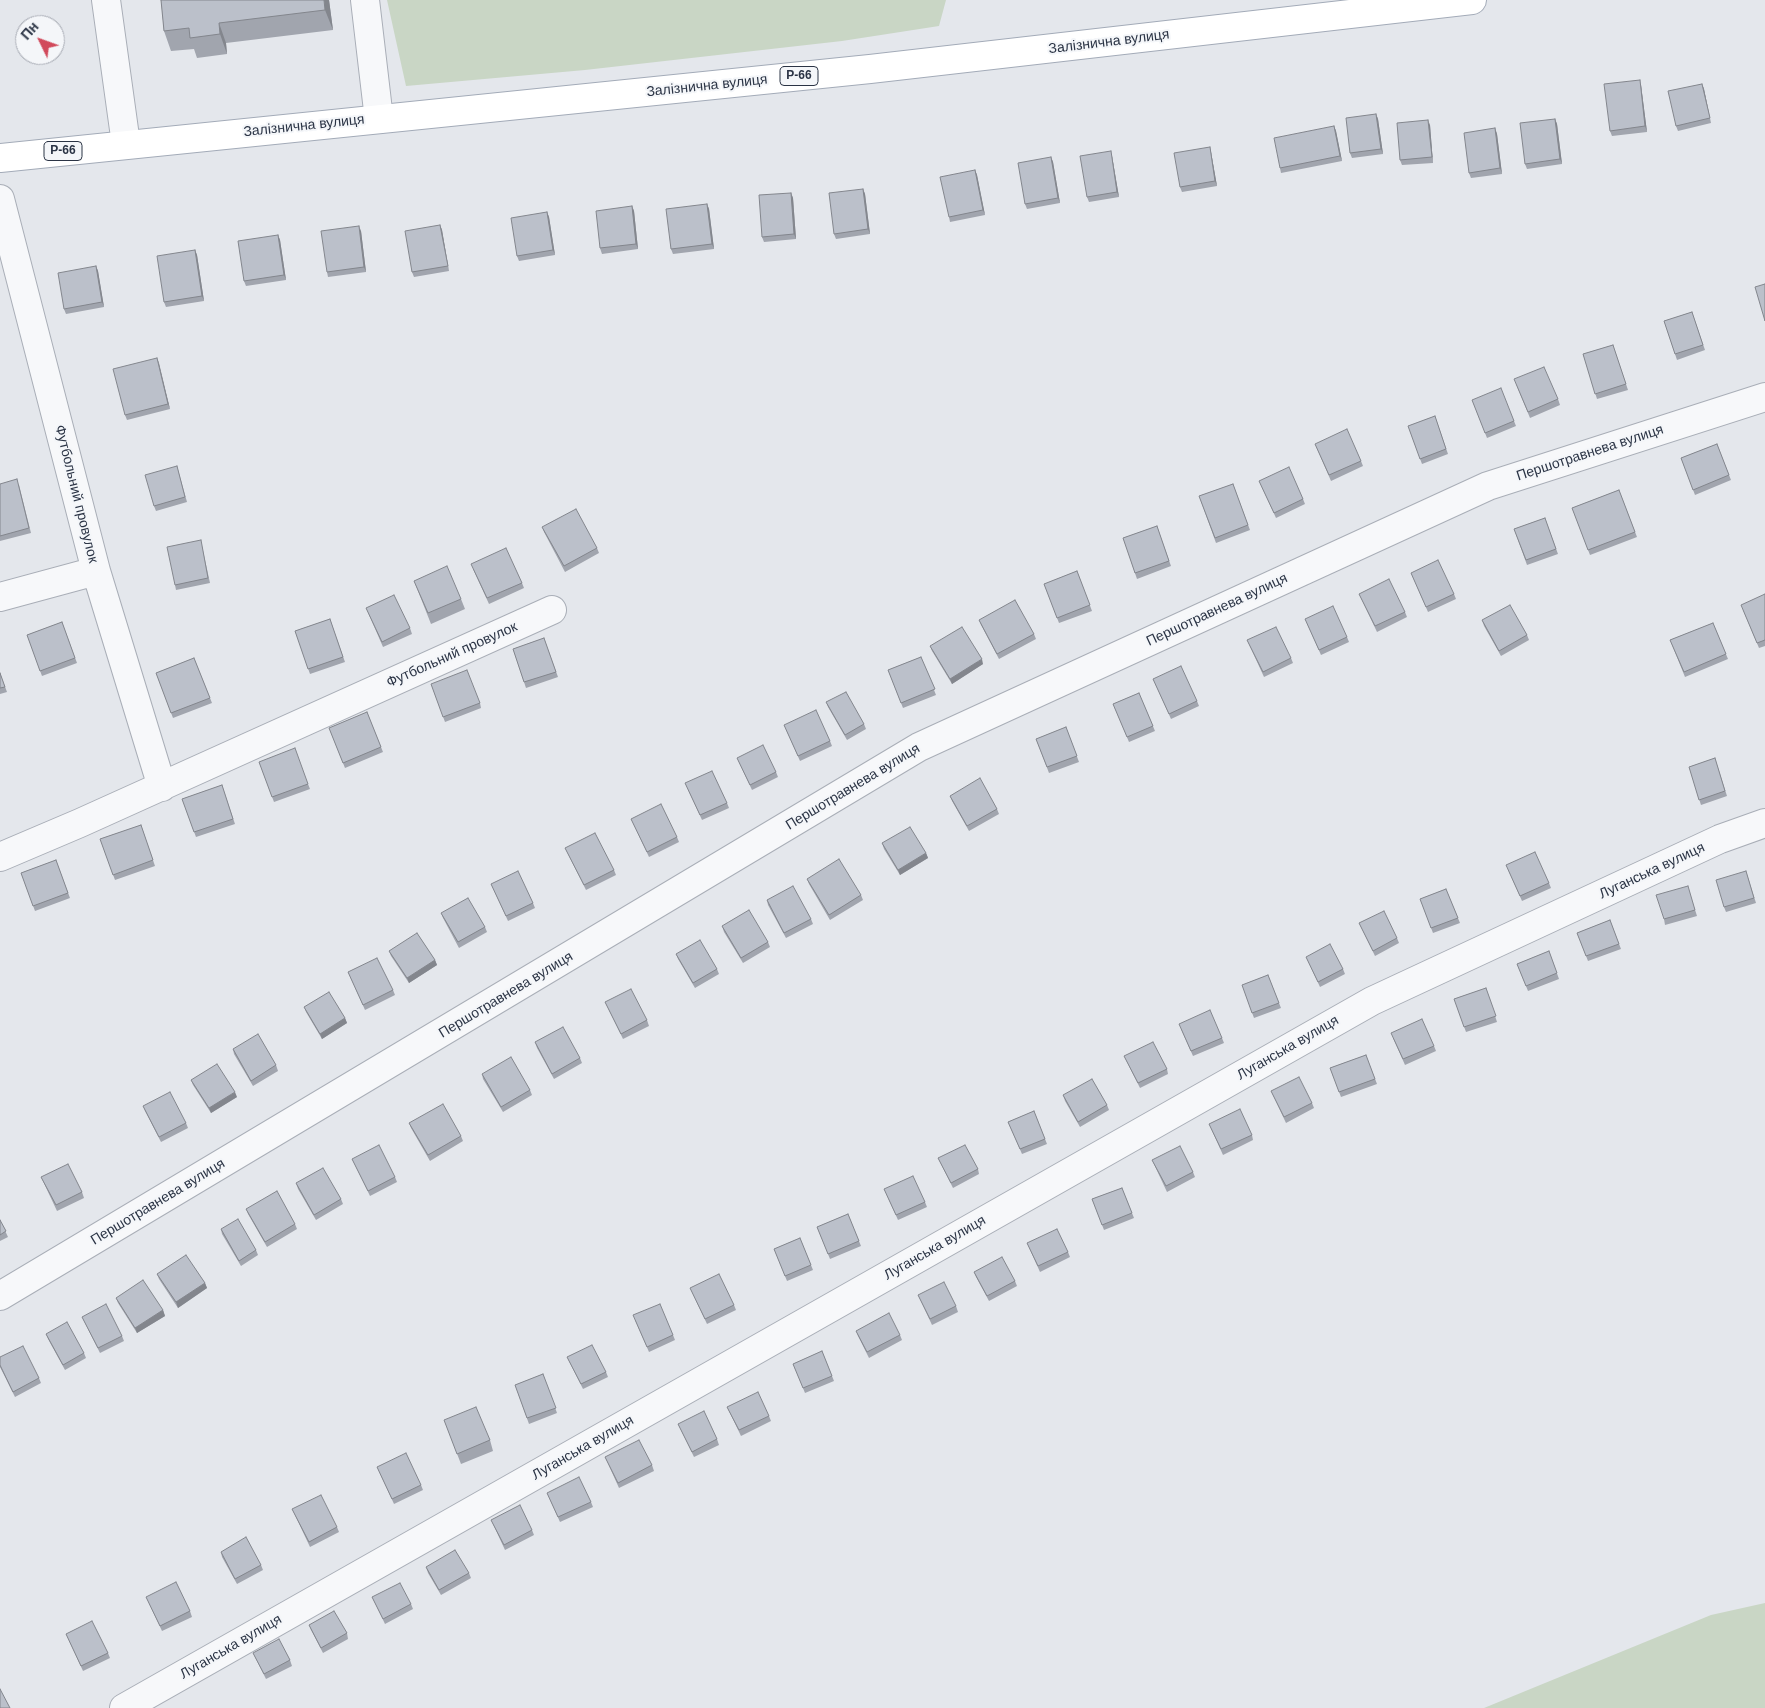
<!DOCTYPE html>
<html>
<head>
<meta charset="utf-8">
<style>
	body { margin:0 }
	#map { position:relative; width:1765px; height:1708px; overflow:hidden; background:#e4e7ec; font-family:Helvetica,sans-serif }
	canvas { display:block }
	.north { position:absolute; left:15px; top:15px; width:50px; height:50px; box-sizing:border-box; background:#f4f6f9; border:1px solid #a4a8b1; border-radius:50%; rotate:312deg; font-size:14px; font-weight:700; line-height:20px; text-align:center; color:#2b3445 }
	.north::after { content:''; display:block; margin:auto; width:18px; height:22px; background:#d1495b; clip-path:polygon(50% 0,100% 100%,50% 72%,0 100%) }
</style>
</head>
<body>
<div id="map">
<canvas width="1765" height="1708"></canvas>
<div class="north">Пн</div>
</div>
<script>
const ctx = document.querySelector('canvas').getContext('2d');
ctx.lineJoin = 'round';
function fill(path, color) {
  ctx.fillStyle = color;
  ctx.fill(path, 'evenodd');
}
function shape(rows) {
  const path = new Path2D();
  for (const r of rows) {
    path.moveTo(r[0], r[1]);
    for (let i = 2; i < r.length; i += 2) path.lineTo(r[i], r[i + 1]);
  }
  return path;
}
function strokePath(path, color, width, dash) {
  ctx.strokeStyle = color;
  ctx.lineWidth = width;
  ctx.lineCap = dash ? 'butt' : 'round';
  ctx.setLineDash(dash || []);
  ctx.stroke(path);
}
function label(font, color, halo, rows, align = 'center') {
  ctx.font = font + ' Helvetica,sans-serif';
  ctx.lineWidth = 4;
  ctx.setLineDash([]);
  ctx.textBaseline = 'middle';
  ctx.strokeStyle = halo;
  ctx.fillStyle = color;
  for (const [text, x, y, turn = 0] of rows) {
    ctx.save();
    ctx.translate(x, y);
    ctx.rotate((+turn || 0) * Math.PI / 180);
    ctx.textAlign = isNaN(turn) ? turn : align;
    if (halo) ctx.strokeText(text, 0, 0);
    ctx.fillText(text, 0, 0);
    ctx.restore();
  }
}
const green = shape([
	[387,0,946,0,939,26,842,41,585,70,406,86],
	[1765,1603,1765,1708,1484,1708,1711,1615]
]);
const minor = shape([
	[106,0,126,144],
	[365,0,379,119],
	[0,199,96,571,162,787],
	[0,597,96,571],
	[0,857,80,823,552,610],
	[0,1296,919,747,1488,486,1765,397],
	[124,1708,1372,1001,1720,839,1765,823]
]);
const primary = shape([
	[0,158,870,69,1472,0]
]);
const wall = shape([
	[161,0,329,0,333,30,226,43,227,54,197,58,194,49,171,51,164,31],
	[1702,84,1704,89,1711,123,1678,131,1676,126],
	[1641,85,1647,132,1612,136,1610,131],
	[1376,114,1378,119,1383,154,1352,158,1350,153],
	[1555,119,1557,124,1562,164,1527,169,1525,164],
	[1430,125,1433,163,1402,165,1400,160],
	[1334,126,1336,131,1342,161,1281,173,1280,168],
	[1495,128,1497,134,1502,174,1471,178,1469,173],
	[1210,147,1211,152,1217,186,1182,192,1180,187],
	[1112,156,1119,197,1089,202,1087,197],
	[1051,157,1053,162,1060,203,1027,209,1025,204],
	[975,170,977,175,985,215,950,222,949,217],
	[863,189,865,194,870,234,836,239,834,234],
	[791,193,793,198,796,239,764,242,762,237],
	[707,204,709,209,714,249,673,254,671,249],
	[632,206,634,211,638,249,602,254,600,248],
	[547,212,549,217,555,255,519,261,517,256],
	[440,225,442,230,449,271,414,277,412,272],
	[361,231,366,272,328,277,327,272],
	[278,235,280,240,286,280,246,286,244,281],
	[195,250,197,255,204,301,166,307,164,302],
	[96,266,98,271,104,307,66,314,64,309],
	[1692,312,1705,350,1677,360,1664,321],
	[1613,345,1628,390,1597,399,1583,354],
	[157,358,170,409,127,420,125,415],
	[1516,384,1558,399,1560,405,1530,418],
	[1472,400,1514,421,1516,426,1487,438],
	[1435,416,1448,454,1422,464,1408,426],
	[1315,444,1361,461,1363,466,1331,481],
	[1717,444,1731,480,1695,495,1681,458],
	[177,466,187,502,156,511,154,506],
	[1259,481,1303,499,1305,504,1276,518],
	[0,484,19,485,31,533,0,541],
	[1233,484,1250,530,1216,543,1199,496],
	[1619,490,1637,537,1590,555,1572,508],
	[1545,518,1558,554,1527,565,1514,529],
	[1157,526,1171,566,1137,579,1123,538],
	[542,527,597,548,599,553,565,572,544,532],
	[202,546,210,583,176,590,175,585],
	[473,569,522,583,524,588,489,604],
	[1077,571,1092,611,1059,623,1044,584],
	[1411,573,1454,594,1456,599,1428,612],
	[414,581,461,599,465,609,431,624],
	[1359,594,1405,612,1407,617,1377,632],
	[1765,594,1765,646,1759,648,1743,610],
	[366,608,410,628,412,634,383,647],
	[330,619,345,662,310,674,295,631],
	[1305,619,1347,637,1349,642,1321,655],
	[979,620,1034,634,1036,639,999,659,981,625],
	[1482,620,1527,635,1529,640,1501,656,1484,626],
	[62,622,77,663,42,676,27,635],
	[1713,623,1728,659,1685,677,1670,640],
	[544,638,558,677,526,688,513,649],
	[1247,640,1291,658,1293,663,1264,677],
	[930,646,983,664,952,684,932,651],
	[921,657,936,695,903,708,888,670],
	[194,658,212,703,173,718,156,673],
	[0,673,7,692,0,694],
	[1153,679,1197,701,1199,706,1171,719],
	[431,684,480,703,481,708,445,722],
	[1139,693,1155,731,1129,742,1113,704],
	[826,702,864,724,866,729,847,740,828,707],
	[367,712,383,752,345,768,329,728],
	[784,725,830,741,832,746,800,761],
	[1066,727,1079,762,1049,773,1036,739],
	[737,758,776,772,778,777,752,790],
	[1715,758,1727,796,1701,805,1689,767],
	[259,762,308,784,310,789,274,802],
	[685,783,727,803,729,808,702,820],
	[222,785,235,824,196,837,182,799],
	[950,796,997,809,999,814,969,831,952,801],
	[631,819,677,837,679,842,649,857],
	[141,825,155,866,115,880,100,839],
	[882,843,926,853,928,858,900,875,884,849],
	[565,848,614,870,616,875,586,890],
	[56,860,70,898,35,911,21,873],
	[1506,865,1549,883,1551,888,1522,901],
	[1746,871,1756,903,1726,912,1724,907],
	[807,879,861,895,863,900,830,920,809,884],
	[491,884,533,903,535,908,508,921],
	[1446,889,1460,923,1433,933,1420,899],
	[1689,891,1697,916,1665,925,1664,919],
	[767,900,811,919,813,924,786,938,768,905],
	[441,913,485,927,487,932,459,948,443,918],
	[1610,920,1621,949,1588,961,1577,933],
	[1359,923,1397,938,1399,943,1375,956],
	[722,926,768,942,770,947,743,963,724,932],
	[389,951,435,960,437,965,409,983,391,956],
	[1549,951,1559,979,1528,991,1517,964],
	[676,954,717,969,719,974,695,988,678,959],
	[1306,957,1343,969,1345,974,1320,987],
	[348,972,393,990,395,995,365,1010],
	[1268,975,1281,1008,1254,1018,1242,985],
	[1486,988,1497,1022,1466,1032,1454,999],
	[605,1002,647,1020,649,1026,623,1039],
	[304,1007,345,1018,347,1023,322,1039,306,1012],
	[1181,1029,1222,1038,1224,1043,1193,1056],
	[1393,1038,1434,1046,1436,1051,1405,1065],
	[535,1042,580,1058,582,1063,554,1079,537,1048],
	[233,1049,276,1065,278,1071,253,1086,234,1054],
	[1366,1055,1377,1084,1341,1097,1330,1068],
	[1124,1056,1167,1069,1168,1074,1140,1088],
	[482,1074,530,1090,532,1095,503,1112,483,1079],
	[191,1080,237,1097,211,1113,193,1085],
	[1271,1091,1312,1103,1314,1108,1286,1123],
	[1063,1095,1107,1105,1109,1110,1080,1127,1065,1101],
	[143,1106,186,1123,188,1128,161,1142,145,1111],
	[1034,1111,1047,1144,1022,1154,1008,1122],
	[409,1123,461,1136,463,1141,430,1161,411,1128],
	[1209,1124,1252,1135,1253,1140,1223,1155],
	[938,1158,978,1169,979,1174,953,1188],
	[352,1159,395,1177,397,1182,370,1196],
	[1152,1160,1193,1172,1195,1177,1167,1192],
	[41,1177,82,1192,84,1198,57,1211],
	[296,1183,341,1199,343,1204,316,1220,298,1189],
	[1122,1188,1134,1218,1104,1230,1092,1199],
	[884,1189,925,1202,927,1207,898,1220],
	[246,1209,295,1224,297,1229,267,1247,248,1214],
	[848,1214,861,1246,830,1259,817,1227],
	[0,1220,8,1237,0,1241],
	[221,1229,256,1250,258,1255,241,1266,222,1234],
	[800,1238,813,1270,787,1281,774,1249],
	[1027,1243,1068,1252,1070,1257,1040,1272],
	[974,1272,1015,1281,1017,1286,989,1301,976,1277],
	[157,1274,205,1283,207,1288,178,1308,159,1279],
	[690,1288,734,1305,736,1310,707,1324],
	[918,1295,956,1306,958,1312,932,1325],
	[116,1298,163,1310,165,1316,137,1333,118,1303],
	[82,1317,122,1336,124,1341,100,1353],
	[635,1320,673,1335,675,1340,649,1352],
	[856,1331,900,1335,902,1340,869,1358,858,1336],
	[46,1334,84,1353,86,1358,65,1370,48,1339],
	[822,1351,834,1381,805,1393,793,1364],
	[0,1357,39,1378,41,1383,15,1397,0,1367],
	[567,1357,606,1372,608,1377,583,1389],
	[543,1374,557,1413,529,1424,515,1385],
	[727,1407,769,1416,771,1421,741,1436],
	[444,1420,490,1440,493,1451,461,1464],
	[678,1424,717,1439,719,1445,694,1457],
	[605,1457,652,1465,654,1471,619,1488],
	[377,1467,421,1485,423,1490,394,1504],
	[547,1493,591,1502,593,1507,560,1522],
	[292,1509,337,1527,339,1532,310,1547],
	[491,1520,532,1530,534,1535,505,1550],
	[221,1552,261,1565,263,1570,237,1584,222,1557],
	[426,1567,469,1573,471,1578,441,1595,428,1573],
	[146,1597,190,1611,192,1617,162,1631],
	[372,1597,411,1604,413,1609,385,1624],
	[309,1625,347,1633,348,1639,323,1653,311,1630],
	[66,1634,108,1653,110,1658,83,1671],
	[253,1653,290,1660,292,1666,266,1679]
]);
const shadedWall = shape([
	[324,0,329,0,333,30,325,10],
	[219,23,226,43,227,54,220,34],
	[1640,80,1641,85,1647,132,1645,126],
	[1702,84,1704,89,1711,123,1710,118],
	[1376,114,1378,119,1383,154,1381,149],
	[1555,119,1557,124,1562,164,1560,159],
	[1428,120,1430,125,1433,163,1432,157],
	[1334,126,1336,131,1342,161,1340,156],
	[1495,128,1497,134,1502,174,1500,168],
	[1210,147,1211,152,1217,186,1215,181],
	[1111,151,1112,156,1119,197,1117,192],
	[1051,157,1053,162,1060,203,1058,198],
	[975,170,977,175,985,215,983,210],
	[863,189,865,194,870,234,868,229],
	[791,193,793,198,796,239,794,234],
	[707,204,709,209,714,249,712,244],
	[632,206,634,211,638,249,636,244],
	[547,212,549,217,555,255,553,250],
	[440,225,442,230,449,271,448,266],
	[359,226,361,231,366,272,364,267],
	[278,235,280,240,286,280,284,275],
	[195,250,197,255,204,301,202,296],
	[96,266,98,271,104,307,102,302],
	[157,358,159,363,170,409,168,404],
	[982,659,983,664,952,684,950,679],
	[926,853,928,858,900,875,898,870],
	[435,960,437,965,409,983,407,978],
	[345,1018,347,1023,322,1039,320,1034],
	[235,1092,237,1097,211,1113,209,1108],
	[205,1283,207,1288,178,1308,176,1302],
	[163,1310,165,1316,137,1333,135,1328]
]);
const building = shape([
	[161,0,324,0,325,10,219,23,220,34,190,38,189,28,164,31,161,0],
	[1640,80,1645,126,1610,131,1604,84,1640,80],
	[1702,84,1710,118,1676,126,1668,91,1702,84],
	[1376,114,1381,149,1350,153,1346,118,1376,114],
	[1555,119,1560,159,1525,164,1520,123,1555,119],
	[1428,120,1432,157,1400,160,1397,123,1428,120],
	[1334,126,1340,156,1280,168,1274,138,1334,126],
	[1495,128,1500,168,1469,173,1464,133,1495,128],
	[1210,147,1215,181,1180,187,1174,153,1210,147],
	[1111,151,1117,192,1087,197,1080,156,1111,151],
	[1051,157,1058,198,1025,204,1018,163,1051,157],
	[975,170,983,210,949,217,940,177,975,170],
	[863,189,868,229,834,234,829,193,863,189],
	[791,193,794,234,762,237,759,195,791,193],
	[707,204,712,244,671,249,666,209,707,204],
	[632,206,636,244,600,248,596,211,632,206],
	[547,212,553,250,517,256,511,218,547,212],
	[440,225,448,266,412,272,405,231,440,225],
	[359,226,364,267,327,272,321,231,359,226],
	[278,235,284,275,244,281,238,241,278,235],
	[195,250,202,296,164,302,157,256,195,250],
	[96,266,102,302,64,309,58,273,96,266],
	[1765,284,1765,321,1755,287,1765,284],
	[1692,312,1703,345,1675,354,1664,321,1692,312],
	[1613,345,1626,384,1595,394,1583,354,1613,345],
	[157,358,168,404,125,415,113,369,157,358],
	[1544,367,1558,399,1528,412,1514,379,1544,367],
	[1501,388,1514,421,1485,433,1472,400,1501,388],
	[1435,416,1446,449,1420,459,1408,426,1435,416],
	[1347,429,1361,461,1329,475,1315,444,1347,429],
	[1717,444,1729,475,1693,490,1681,458,1717,444],
	[177,466,185,497,154,506,145,475,177,466],
	[1289,467,1303,499,1274,513,1259,481,1289,467],
	[17,479,29,528,0,536,0,484,17,479],
	[1233,484,1248,525,1215,538,1199,496,1233,484],
	[1619,490,1635,532,1588,550,1572,508,1619,490],
	[576,509,597,548,564,566,542,527,576,509],
	[1545,518,1556,549,1526,560,1514,529,1545,518],
	[1157,526,1169,561,1135,573,1123,538,1157,526],
	[201,540,208,578,175,585,167,547,201,540],
	[506,548,522,583,487,598,471,564,506,548],
	[1438,560,1454,594,1426,607,1411,573,1438,560],
	[447,566,461,599,428,613,414,581,447,566],
	[1077,571,1090,605,1057,618,1044,584,1077,571],
	[1389,579,1405,612,1375,626,1359,594,1389,579],
	[1765,594,1765,640,1757,643,1741,605,1765,594],
	[394,595,410,628,382,642,366,608,394,595],
	[1015,600,1034,634,997,654,979,620,1015,600],
	[1510,605,1527,635,1499,651,1482,620,1510,605],
	[1333,606,1347,637,1319,650,1305,619,1333,606],
	[330,619,343,657,308,669,295,631,330,619],
	[62,622,75,658,40,671,27,635,62,622],
	[1713,623,1726,654,1684,672,1670,640,1713,623],
	[962,627,982,659,950,679,930,646,962,627],
	[1276,627,1291,658,1263,672,1247,640,1276,627],
	[544,638,556,672,524,682,513,649,544,638],
	[921,657,935,689,901,703,888,670,921,657],
	[194,658,210,698,171,713,156,673,194,658],
	[1181,666,1197,701,1169,714,1153,679,1181,666],
	[467,670,480,703,443,717,431,684,467,670],
	[0,673,5,687,0,688,0,673],
	[846,692,864,724,845,735,826,702,846,692],
	[1139,693,1153,726,1127,737,1113,704,1139,693],
	[816,710,830,741,798,756,784,725,816,710],
	[367,712,381,747,343,763,329,728,367,712],
	[1066,727,1077,756,1047,767,1036,739,1066,727],
	[763,745,776,772,750,785,737,758,763,745],
	[295,748,308,784,272,797,259,762,295,748],
	[1715,758,1725,791,1699,800,1689,767,1715,758],
	[712,771,727,803,700,815,685,783,712,771],
	[980,778,997,809,967,826,950,796,980,778],
	[222,785,233,819,194,832,182,799,222,785],
	[661,804,677,837,647,852,631,819,661,804],
	[141,825,153,860,113,875,100,839,141,825],
	[910,827,926,853,898,870,882,843,910,827],
	[595,833,614,870,584,885,565,848,595,833],
	[1535,852,1549,883,1520,896,1506,865,1535,852],
	[839,859,861,895,829,915,807,879,839,859],
	[56,860,68,893,33,906,21,873,56,860],
	[518,871,533,903,506,916,491,884,518,871],
	[1746,871,1754,898,1724,907,1716,880,1746,871],
	[793,886,811,919,784,933,767,900,793,886],
	[1688,886,1695,910,1664,919,1656,895,1688,886],
	[1446,889,1458,918,1431,928,1420,899,1446,889],
	[468,898,485,927,458,942,441,913,468,898],
	[749,910,768,942,741,958,722,926,749,910],
	[1384,911,1397,938,1373,951,1359,923,1384,911],
	[1610,920,1619,944,1586,956,1577,933,1610,920],
	[417,933,435,960,407,978,389,951,417,933],
	[700,940,717,969,693,983,676,954,700,940],
	[1330,944,1343,969,1318,982,1306,957,1330,944],
	[1549,951,1557,973,1526,986,1517,964,1549,951],
	[377,958,393,990,363,1005,348,972,377,958],
	[1268,975,1279,1003,1252,1013,1242,985,1268,975],
	[1486,988,1496,1016,1464,1027,1454,999,1486,988],
	[631,989,647,1020,621,1034,605,1002,631,989],
	[329,992,345,1018,320,1034,304,1007,329,992],
	[1210,1010,1222,1038,1191,1051,1179,1024,1210,1010],
	[1422,1019,1434,1046,1403,1059,1391,1033,1422,1019],
	[563,1027,580,1058,552,1074,535,1042,563,1027],
	[258,1034,276,1065,251,1081,233,1049,258,1034],
	[1153,1042,1167,1069,1138,1083,1124,1056,1153,1042],
	[1366,1055,1375,1079,1339,1092,1330,1068,1366,1055],
	[511,1057,530,1090,501,1107,482,1074,511,1057],
	[217,1064,235,1092,209,1108,191,1080,217,1064],
	[1299,1077,1312,1103,1284,1117,1271,1091,1299,1077],
	[1092,1079,1107,1105,1078,1122,1063,1095,1092,1079],
	[170,1092,186,1123,159,1137,143,1106,170,1092],
	[443,1104,461,1136,428,1155,409,1123,443,1104],
	[1240,1109,1252,1135,1221,1149,1209,1124,1240,1109],
	[1034,1111,1045,1139,1020,1149,1008,1122,1034,1111],
	[379,1145,395,1177,368,1191,352,1159,379,1145],
	[965,1145,978,1169,951,1183,938,1158,965,1145],
	[1180,1146,1193,1172,1166,1186,1152,1160,1180,1146],
	[68,1164,82,1192,56,1205,41,1177,68,1164],
	[323,1168,341,1199,314,1215,296,1183,323,1168],
	[913,1176,925,1202,896,1215,884,1189,913,1176],
	[1122,1188,1132,1213,1102,1225,1092,1199,1122,1188],
	[277,1191,295,1224,265,1242,246,1209,277,1191],
	[848,1214,859,1241,828,1254,817,1227,848,1214],
	[238,1219,256,1250,239,1261,221,1229,238,1219],
	[0,1220,6,1231,0,1235,0,1220],
	[1057,1229,1068,1252,1038,1266,1027,1243,1057,1229],
	[800,1238,811,1265,785,1276,774,1249,800,1238],
	[186,1255,205,1283,176,1302,157,1274,186,1255],
	[1002,1257,1015,1281,987,1296,974,1272,1002,1257],
	[719,1274,734,1305,705,1319,690,1288,719,1274],
	[143,1280,163,1310,135,1328,116,1298,143,1280],
	[944,1282,956,1306,930,1319,918,1295,944,1282],
	[106,1304,122,1336,98,1348,82,1317,106,1304],
	[660,1304,673,1335,647,1347,633,1315,660,1304],
	[889,1313,900,1335,867,1352,856,1331,889,1313],
	[67,1322,84,1353,63,1365,46,1334,67,1322],
	[592,1345,606,1372,581,1384,567,1357,592,1345],
	[23,1346,39,1378,13,1392,0,1365,0,1357,23,1346],
	[822,1351,832,1376,803,1388,793,1364,822,1351],
	[543,1374,556,1408,527,1418,515,1385,543,1374],
	[758,1392,769,1416,739,1430,727,1407,758,1392],
	[476,1407,490,1440,457,1454,444,1420,476,1407],
	[704,1411,717,1439,692,1452,678,1424,704,1411],
	[639,1440,652,1465,618,1483,605,1457,639,1440],
	[406,1453,421,1485,392,1499,377,1467,406,1453],
	[579,1477,591,1502,558,1517,547,1493,579,1477],
	[321,1495,337,1527,309,1542,292,1509,321,1495],
	[520,1505,532,1530,504,1545,491,1520,520,1505],
	[246,1537,261,1565,235,1579,221,1552,246,1537],
	[455,1550,469,1573,439,1590,426,1567,455,1550],
	[176,1582,190,1611,160,1626,146,1597,176,1582],
	[400,1583,411,1604,383,1619,372,1597,400,1583],
	[334,1611,347,1633,321,1648,309,1625,334,1611],
	[92,1621,108,1653,81,1666,66,1634,92,1621],
	[279,1639,290,1660,264,1674,253,1653,279,1639],
	[0,1689,10,1708,0,1708,0,1689]
]);
const shields = [
	[799,76,38],
	[63,151,38]
];
const shieldNames = [
	["Р-66",799,76],
	["Р-66",63,151]
];
const streetNames = [
	["Залізнична вулиця",1109,42,-7],
	["Залізнична вулиця",707,86,-6],
	["Залізнична вулиця",304,126,-6],
	["Першотравнева вулиця",1590,453,-18],
	["Футбольний провулок",76,494,76],
	["Першотравнева вулиця",1217,610,-25],
	["Футбольний провулок",452,655,-24],
	["Першотравнева вулиця",853,787,-31],
	["Луганська вулиця",1652,871,-25],
	["Першотравнева вулиця",506,995,-31],
	["Луганська вулиця",1288,1048,-30],
	["Першотравнева вулиця",158,1202,-31],
	["Луганська вулиця",935,1248,-30],
	["Луганська вулиця",583,1448,-30],
	["Луганська вулиця",231,1647,-30]
];
fill(green, '#c9d6c5');
strokePath(minor, '#a9aeb7', 30);
strokePath(primary, '#a3abb8', 30);
strokePath(minor, '#f7f8fa', 28);
strokePath(primary, '#fff', 28);
fill(wall, '#a1a5ae');
fill(shadedWall, '#83868d');
fill(building, '#bbc0ca');
strokePath(building, '#83868d', 1);
for (const [x, y, w] of shields) {
  const box = new Path2D();
  box.roundRect(x - w / 2, y - 9.5, w, 19, 4);
  ctx.fillStyle = '#f4f6f9';
  ctx.fill(box);
  strokePath(box, '#2b3445', 1);
}
label('bold 12px', '#2b3445', null, shieldNames);
label('14px', '#2b3445', '#f4f6f9', streetNames);
</script>
</body>
</html>
